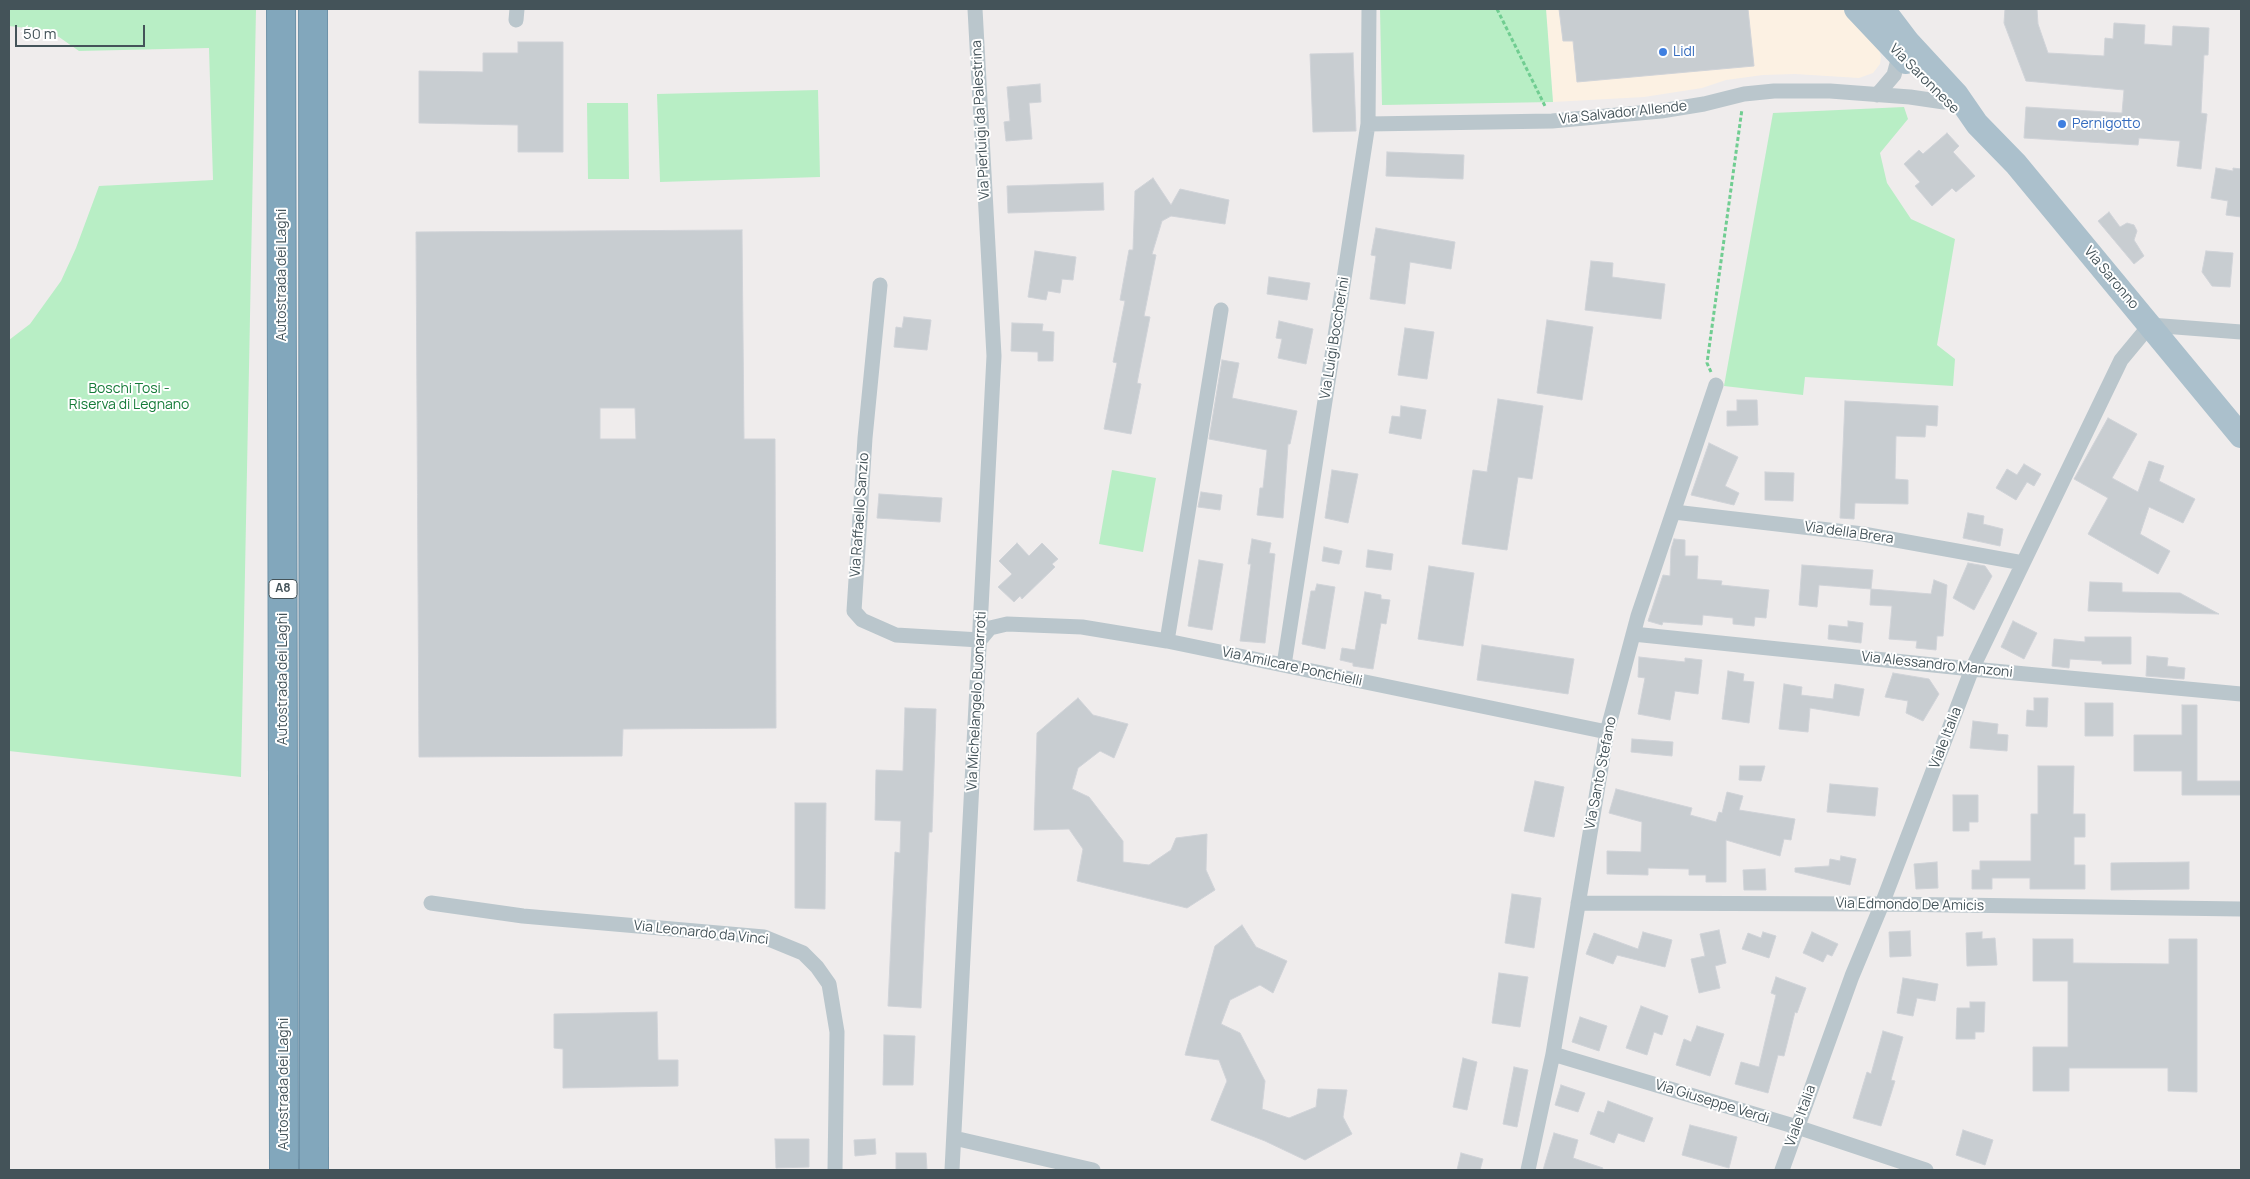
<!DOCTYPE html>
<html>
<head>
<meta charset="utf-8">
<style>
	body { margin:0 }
	#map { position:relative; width:2250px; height:1179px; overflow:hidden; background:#efecec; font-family:Manrope,sans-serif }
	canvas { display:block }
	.frame { position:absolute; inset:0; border:10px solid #445359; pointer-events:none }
	.scale { position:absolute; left:15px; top:25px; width:130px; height:22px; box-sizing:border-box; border:2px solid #445359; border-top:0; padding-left:6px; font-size:15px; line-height:18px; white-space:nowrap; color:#445359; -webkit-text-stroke:4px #fff; paint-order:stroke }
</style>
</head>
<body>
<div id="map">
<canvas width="2250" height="1179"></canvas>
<div class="frame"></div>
<div class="scale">50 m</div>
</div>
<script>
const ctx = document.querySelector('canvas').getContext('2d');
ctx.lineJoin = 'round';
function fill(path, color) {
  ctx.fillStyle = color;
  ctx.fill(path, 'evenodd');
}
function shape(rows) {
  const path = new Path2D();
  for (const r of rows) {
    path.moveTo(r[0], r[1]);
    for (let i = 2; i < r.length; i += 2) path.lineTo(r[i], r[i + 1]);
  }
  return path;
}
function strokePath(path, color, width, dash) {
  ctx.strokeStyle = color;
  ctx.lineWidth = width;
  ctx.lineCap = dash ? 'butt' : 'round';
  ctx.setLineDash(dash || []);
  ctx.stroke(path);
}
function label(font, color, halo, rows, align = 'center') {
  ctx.font = font + ' Manrope,sans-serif';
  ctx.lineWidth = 4;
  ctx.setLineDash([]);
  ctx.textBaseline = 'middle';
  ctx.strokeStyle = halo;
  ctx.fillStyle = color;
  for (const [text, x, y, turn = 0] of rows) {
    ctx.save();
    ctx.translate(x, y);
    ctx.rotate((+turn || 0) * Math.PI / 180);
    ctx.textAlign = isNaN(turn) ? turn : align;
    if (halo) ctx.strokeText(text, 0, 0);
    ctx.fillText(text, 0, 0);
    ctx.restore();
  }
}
const commercial = shape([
	[1546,9,1845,9,1879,50,1881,57,1880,64,1873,73,1859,78,1795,74,1763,75,1726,80,1702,88,1644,97,1553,102]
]);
const green = shape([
	[9,9,256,9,241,777,9,751,9,340,30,324,61,281,76,248,99,186,213,180,209,48,79,51,59,37,43,30,9,26],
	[1380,9,1546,9,1553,102,1382,105],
	[818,90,820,177,660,182,657,94],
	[587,103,628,103,629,179,588,179],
	[1904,107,1908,119,1880,153,1887,183,1911,219,1955,239,1937,345,1955,359,1953,386,1805,377,1803,395,1724,386,1773,113],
	[1112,470,1156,478,1143,552,1099,544]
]);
const building = shape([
	[1559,9,1748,9,1754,66,1577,82,1573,41,1563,41,1559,9],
	[2005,9,2037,9,2038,24,2048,53,2104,56,2105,38,2113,39,2114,23,2145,25,2144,44,2172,46,2173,26,2209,28,2208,55,2204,55,2201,113,2207,114,2201,169,2177,166,2180,141,2139,138,2138,145,2024,138,2026,107,2122,113,2124,90,2026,81,2004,23,2005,9],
	[518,42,563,42,563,152,518,152,518,125,419,123,419,71,483,72,483,53,518,53,518,42],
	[1353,53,1356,131,1313,132,1310,54,1353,53],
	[1040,84,1041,102,1029,103,1032,139,1006,141,1004,122,1010,121,1007,87,1040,84],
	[1947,133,1959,146,1953,152,1975,176,1956,192,1952,188,1932,206,1915,186,1920,182,1904,164,1919,150,1923,154,1947,133],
	[1387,152,1464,155,1463,179,1386,176,1387,152],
	[2216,168,2233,171,2233,168,2241,169,2241,217,2226,215,2228,201,2211,198,2216,168],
	[1153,178,1171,205,1180,189,1229,200,1225,224,1171,216,1162,221,1152,254,1156,255,1144,316,1150,317,1137,383,1141,384,1131,434,1104,429,1117,363,1113,362,1125,301,1120,300,1129,250,1133,250,1135,191,1153,178],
	[1103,183,1104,210,1008,213,1007,186,1103,183],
	[2109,212,2120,227,2127,223,2134,225,2137,231,2134,240,2144,256,2134,264,2098,221,2109,212],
	[1376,228,1455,242,1451,269,1410,262,1405,304,1370,299,1376,256,1371,255,1376,228],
	[742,230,744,439,775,439,776,728,623,729,622,756,419,757,416,232,742,230],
	[600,408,635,408,636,439,600,439,600,408],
	[1035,251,1076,257,1073,280,1062,279,1060,293,1048,291,1046,300,1028,297,1035,251],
	[2206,251,2233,253,2230,287,2212,286,2202,272,2206,251],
	[1591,261,1613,263,1612,277,1665,284,1661,319,1585,310,1591,261],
	[1269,277,1310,283,1307,300,1267,294,1269,277],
	[904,317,931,320,927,350,894,347,896,327,902,328,904,317],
	[1547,320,1593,327,1582,400,1537,393,1547,320],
	[1279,321,1313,329,1306,364,1278,358,1282,339,1276,338,1279,321],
	[1012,323,1043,324,1042,331,1054,332,1053,361,1038,361,1038,352,1011,351,1012,323],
	[1405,328,1434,332,1427,379,1398,375,1405,328],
	[1222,360,1239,363,1232,398,1297,411,1290,444,1288,444,1283,518,1257,515,1260,488,1263,488,1267,450,1209,439,1222,360],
	[1498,399,1543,406,1532,479,1518,477,1507,550,1462,544,1473,470,1487,472,1498,399],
	[1737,400,1757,400,1758,425,1727,426,1727,411,1737,411,1737,400],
	[1845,401,1938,406,1937,426,1926,425,1925,437,1896,436,1895,479,1908,480,1908,504,1855,503,1854,519,1840,518,1845,401],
	[1401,406,1426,410,1421,439,1389,433,1392,416,1400,417,1401,406],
	[2108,418,2137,434,2112,478,2138,492,2149,461,2164,466,2159,481,2195,499,2183,523,2149,507,2140,534,2170,551,2158,574,2088,534,2108,498,2074,479,2108,418],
	[1709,443,1738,457,1725,486,1739,493,1734,505,1691,495,1709,443],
	[2024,464,2041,474,2034,486,2027,482,2016,500,1996,488,2007,469,2017,475,2024,464],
	[1332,470,1358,474,1348,523,1325,518,1332,470],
	[1765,472,1794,473,1793,501,1765,500,1765,472],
	[1201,492,1222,495,1220,510,1198,507,1201,492],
	[879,494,942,498,940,522,877,518,879,494],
	[1968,513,1984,516,1983,524,2003,529,2000,546,1963,538,1968,513],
	[1252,539,1271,543,1269,553,1275,554,1265,643,1240,641,1251,564,1248,564,1252,539],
	[1674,539,1685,540,1685,556,1698,556,1697,579,1722,581,1721,585,1769,590,1766,618,1755,617,1754,626,1733,624,1733,618,1703,615,1702,625,1663,622,1662,625,1648,621,1663,575,1670,576,1671,549,1674,539],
	[1017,543,1029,556,1042,543,1058,559,1052,564,1055,567,1022,599,1020,596,1014,602,998,587,1012,574,999,561,1017,543],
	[1324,547,1342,551,1339,564,1322,561,1324,547],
	[1368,550,1393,554,1391,570,1366,567,1368,550],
	[1199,560,1223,564,1212,630,1188,626,1199,560],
	[1968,563,1985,566,1992,576,1974,610,1953,598,1968,563],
	[1802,565,1873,570,1871,589,1819,585,1817,607,1799,605,1802,565],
	[1429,566,1474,573,1463,646,1418,639,1429,566],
	[1934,580,1947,585,1943,636,1937,636,1936,650,1916,648,1917,641,1889,639,1892,606,1870,605,1871,589,1931,594,1934,580],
	[2090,582,2122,583,2122,592,2180,593,2219,614,2088,611,2090,582],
	[1317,584,1335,587,1325,649,1302,644,1311,591,1315,591,1317,584],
	[1365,592,1381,595,1381,599,1390,600,1386,624,1381,623,1373,669,1353,666,1353,663,1340,660,1342,648,1355,650,1365,592],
	[1848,621,1863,623,1861,643,1828,639,1829,625,1848,627,1848,621],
	[2013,621,2037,633,2024,659,2001,647,2013,621],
	[2085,637,2131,637,2131,664,2102,664,2102,661,2070,659,2069,668,2052,666,2054,639,2085,642,2085,637],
	[1482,645,1574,659,1568,694,1477,680,1482,645],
	[2147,656,2168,658,2167,666,2185,668,2184,679,2146,676,2147,656],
	[1639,657,1685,662,1685,658,1702,660,1698,694,1675,691,1670,720,1638,714,1645,678,1638,677,1639,657],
	[1728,671,1744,674,1743,681,1754,682,1749,723,1722,719,1728,671],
	[1893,673,1929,679,1939,694,1923,721,1906,713,1908,701,1885,697,1893,673],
	[1784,684,1802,687,1801,695,1833,699,1835,684,1864,689,1859,716,1810,708,1808,732,1779,729,1784,684],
	[1078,698,1093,715,1128,724,1114,758,1100,751,1078,768,1072,789,1089,797,1123,841,1123,862,1149,865,1171,850,1176,838,1207,834,1206,870,1215,890,1187,908,1077,881,1083,849,1069,829,1034,830,1037,733,1078,698],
	[2034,698,2048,698,2047,727,2026,726,2027,710,2034,711,2034,698],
	[2085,703,2113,703,2113,736,2085,736,2085,703],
	[2182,705,2197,705,2197,781,2241,781,2241,795,2182,795,2182,771,2134,771,2134,735,2182,735,2182,705],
	[905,708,936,709,932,832,929,832,921,1008,888,1006,895,852,900,853,901,821,875,820,876,770,903,771,905,708],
	[1973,721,1998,724,1997,734,2008,735,2007,751,1970,748,1973,721],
	[1632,739,1673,742,1672,756,1631,752,1632,739],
	[1740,766,1765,766,1761,781,1739,780,1740,766],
	[2038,766,2074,766,2073,814,2085,814,2085,837,2074,837,2074,865,2085,865,2085,889,2030,889,2030,878,1992,878,1992,889,1972,889,1972,870,1980,870,1980,861,2031,861,2031,814,2038,814,2038,766],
	[1535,781,1564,787,1554,837,1524,831,1535,781],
	[1830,784,1878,788,1875,816,1827,812,1830,784],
	[1616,789,1692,808,1690,815,1716,822,1719,812,1722,813,1727,792,1743,796,1739,810,1795,819,1791,840,1784,839,1780,856,1726,840,1726,882,1706,882,1706,875,1689,875,1689,869,1648,868,1648,875,1607,874,1607,851,1641,852,1642,822,1609,813,1616,789],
	[1953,795,1978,795,1978,822,1969,822,1969,831,1953,831,1953,795],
	[795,803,826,803,825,909,795,908,795,803],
	[1841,856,1856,859,1850,885,1795,872,1795,868,1829,866,1830,859,1840,861,1841,856],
	[1937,862,1938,888,1916,889,1914,864,1937,862],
	[2189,862,2189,889,2111,890,2111,863,2189,862],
	[1765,869,1766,890,1744,890,1743,870,1765,869],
	[1512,894,1541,898,1534,948,1505,943,1512,894],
	[1242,925,1256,947,1287,961,1273,993,1260,985,1230,1000,1221,1024,1240,1033,1265,1081,1262,1109,1289,1118,1316,1107,1318,1089,1347,1090,1343,1117,1352,1134,1305,1160,1265,1141,1211,1120,1227,1081,1219,1060,1185,1055,1215,946,1242,925],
	[1719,930,1726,963,1715,966,1720,988,1699,993,1691,959,1705,956,1700,934,1719,930],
	[1910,931,1911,956,1890,957,1889,932,1910,931],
	[1643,932,1672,940,1665,967,1617,955,1613,964,1586,954,1594,933,1638,949,1643,932],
	[1763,932,1776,936,1769,958,1742,949,1748,933,1761,938,1763,932],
	[1812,932,1838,944,1832,956,1827,954,1823,962,1803,953,1812,932],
	[1982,932,1982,939,1995,938,1997,965,1967,966,1966,933,1982,932],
	[2033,939,2073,939,2073,963,2169,964,2169,939,2197,939,2197,1092,2168,1091,2168,1068,2069,1068,2069,1091,2033,1091,2033,1047,2068,1047,2068,981,2033,981,2033,939],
	[1499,973,1528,977,1520,1027,1492,1023,1499,973],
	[1776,977,1806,988,1797,1013,1795,1012,1784,1056,1778,1055,1768,1093,1735,1084,1741,1062,1759,1067,1776,995,1771,993,1776,977],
	[1903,978,1938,984,1935,1001,1917,998,1913,1016,1897,1013,1903,978],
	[1970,1002,1985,1002,1984,1032,1975,1032,1975,1039,1956,1039,1957,1008,1970,1008,1970,1002],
	[1641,1006,1668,1016,1662,1035,1654,1032,1647,1055,1626,1048,1641,1006],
	[657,1012,658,1060,678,1060,678,1086,563,1088,563,1049,554,1048,554,1014,657,1012],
	[1580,1017,1607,1026,1599,1051,1572,1042,1580,1017],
	[1697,1026,1724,1034,1710,1076,1676,1065,1684,1039,1691,1042,1697,1026],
	[1883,1031,1903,1037,1891,1080,1895,1081,1881,1126,1853,1118,1867,1072,1871,1074,1883,1031],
	[884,1035,915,1036,913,1085,883,1085,884,1035],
	[1463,1058,1477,1062,1467,1110,1453,1107,1463,1058],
	[1514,1067,1528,1070,1517,1127,1503,1124,1514,1067],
	[1561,1085,1585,1093,1578,1112,1555,1105,1561,1085],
	[1608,1101,1653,1118,1644,1142,1618,1133,1614,1143,1590,1134,1598,1111,1604,1113,1608,1101],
	[1690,1125,1737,1137,1729,1168,1682,1155,1690,1125],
	[1963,1130,1993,1140,1985,1165,1956,1155,1963,1130],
	[1554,1133,1578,1140,1573,1158,1603,1168,1602,1170,1543,1170,1554,1133],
	[775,1139,809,1139,809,1167,776,1168,775,1139],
	[875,1139,876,1154,855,1156,854,1140,875,1139],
	[896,1153,926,1153,927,1170,896,1170,896,1153],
	[1461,1153,1483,1159,1480,1170,1457,1170,1461,1153]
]);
const path = shape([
	[1497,9,1545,106],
	[1711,372,1707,363,1742,109]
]);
const street = shape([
	[516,20,517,9],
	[1877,95,1894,75,1898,60,1895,50],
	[1368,124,1552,121,1661,111,1704,104,1744,94,1774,91,1830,91,1910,97,1944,102],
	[880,285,865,438,854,611,862,620,896,635,980,640,990,628,1007,624,1082,627,1167,641,1607,732],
	[1674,512,1863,534,2023,563],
	[1633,634,1972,669,2241,694],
	[1167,641,1221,310],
	[1284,665,1368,124,1369,9],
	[431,903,523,916,764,937,803,953,817,967,829,984,837,1032,835,1170],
	[1578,903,1882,904,2241,909],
	[1553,1054,1797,1127,1926,1170],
	[954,1138,1093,1170],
	[952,1170,994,356,975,9],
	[1528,1170,1553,1054,1607,732,1638,616,1716,385],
	[1782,1170,1852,976,1882,904,1972,669,2121,360,2150,325,2241,332]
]);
const primary = shape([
	[1856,9,1906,62],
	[1883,9,1908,42,1957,95,1977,124,2016,164,2241,436]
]);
const highway = shape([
	[281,9,284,1170],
	[313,9,314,1170]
]);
const markers = [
	[1663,52,5,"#3f7fe0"],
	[2062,124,5,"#3f7fe0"]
];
const shields = [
	[283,589,28]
];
const shieldNames = [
	["A8",283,589]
];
const shopNames = [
	["Lidl",1673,52],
	["Pernigotto",2072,124]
];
const streetNames = [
	["Via Saronnese",1924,79,45],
	["Via Salvador Allende",1623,113,-6],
	["Via Pierluigi da Palestrina",981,120,-93],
	["Autostrada dei Laghi",282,275,-90],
	["Via Saronno",2111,278,50],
	["Via Luigi Boccherini",1335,338,-81],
	["Via Raffaello Sanzio",860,515,-86],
	["Via della Brera",1849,533,8],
	["Via Alessandro Manzoni",1937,665,6],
	["Via Amilcare Ponchielli",1292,667,12],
	["Autostrada dei Laghi",283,679,-90],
	["Via Michelangelo Buonarroti",977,701,-87],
	["Viale Italia",1946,738,-69],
	["Via Santo Stefano",1601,773,-79],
	["Via Edmondo De Amicis",1910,905,1],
	["Via Leonardo da Vinci",701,933,6],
	["Autostrada dei Laghi",284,1084,-90],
	["Via Giuseppe Verdi",1712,1102,17],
	["Viale Italia",1801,1116,-70]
];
const parkNames = [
	["Boschi Tosi -",129,389],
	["Riserva di Legnano",129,405]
];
fill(commercial, '#fcf1e3');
fill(green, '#b8eec5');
fill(building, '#c8cdd1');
strokePath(building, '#d0d3d8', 1);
strokePath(highway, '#6e92a8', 30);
strokePath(path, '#70cd91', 3, [4, 2.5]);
strokePath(street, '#bac6cc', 15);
strokePath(primary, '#abc0cc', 24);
strokePath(highway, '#82a7bc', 28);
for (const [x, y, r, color] of markers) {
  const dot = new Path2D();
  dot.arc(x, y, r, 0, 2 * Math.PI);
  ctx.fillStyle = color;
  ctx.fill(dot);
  strokePath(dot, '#fff', 2);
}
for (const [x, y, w] of shields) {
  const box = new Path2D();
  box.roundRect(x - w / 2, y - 9.5, w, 19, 4);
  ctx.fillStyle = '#fff';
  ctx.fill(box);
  strokePath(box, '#445359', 1);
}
label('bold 12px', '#445359', null, shieldNames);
label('14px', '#366cbe', '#fff', shopNames, 'left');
label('14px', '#445359', '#fff', streetNames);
label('14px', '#157b38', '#fff', parkNames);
</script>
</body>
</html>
